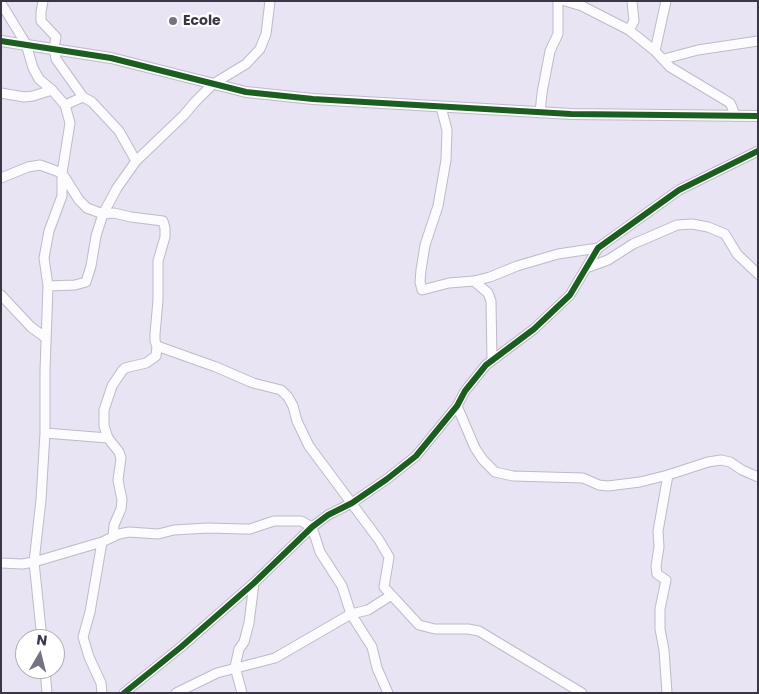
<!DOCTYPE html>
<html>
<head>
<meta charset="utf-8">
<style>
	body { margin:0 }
	#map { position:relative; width:759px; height:694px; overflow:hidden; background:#e9e4f4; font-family:Poppins,sans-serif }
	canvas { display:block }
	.frame { position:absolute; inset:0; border:2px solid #3b3645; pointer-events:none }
	.north { position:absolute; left:15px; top:629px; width:50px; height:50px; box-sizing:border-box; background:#fff; border:1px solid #b1afb5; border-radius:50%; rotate:8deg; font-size:14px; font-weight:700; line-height:20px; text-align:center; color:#3b3645 }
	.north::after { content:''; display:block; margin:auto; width:18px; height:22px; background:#787382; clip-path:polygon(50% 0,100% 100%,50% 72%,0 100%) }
</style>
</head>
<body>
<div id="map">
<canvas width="759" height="694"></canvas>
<div class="frame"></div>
<div class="north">N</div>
</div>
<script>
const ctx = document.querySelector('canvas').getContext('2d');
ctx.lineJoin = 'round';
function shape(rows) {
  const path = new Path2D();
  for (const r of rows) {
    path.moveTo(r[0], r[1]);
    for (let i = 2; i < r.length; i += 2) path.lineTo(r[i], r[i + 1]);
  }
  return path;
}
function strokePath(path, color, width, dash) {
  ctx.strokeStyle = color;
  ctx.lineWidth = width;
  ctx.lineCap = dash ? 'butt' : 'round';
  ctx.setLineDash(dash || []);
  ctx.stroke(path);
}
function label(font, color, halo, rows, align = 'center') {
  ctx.font = font + ' Poppins,sans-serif';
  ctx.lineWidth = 4.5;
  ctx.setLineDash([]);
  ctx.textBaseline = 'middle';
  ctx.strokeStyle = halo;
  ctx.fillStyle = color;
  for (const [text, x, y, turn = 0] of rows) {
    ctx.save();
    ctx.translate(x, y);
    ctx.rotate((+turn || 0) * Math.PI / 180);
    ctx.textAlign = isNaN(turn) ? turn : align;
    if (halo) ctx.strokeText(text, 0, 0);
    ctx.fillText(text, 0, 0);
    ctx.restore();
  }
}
const minor = shape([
	[43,1,41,12,41,21,56,37,54,48,56,59,83,97,92,102,119,131,136,161],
	[565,1,582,6,629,30,655,51,670,67,730,103,732,107,735,116],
	[1,3,26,44,33,68,39,79,52,90,65,105,70,123,62,173,62,196,49,231,44,258,48,286,45,371,45,433,41,500,34,562,42,639],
	[629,30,634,21,632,1],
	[655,51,666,1],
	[664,59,698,50,758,41],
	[1,93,24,97,33,96,52,90],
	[65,105,83,97],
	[441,107,447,130,446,160,438,206,425,245,421,270,420,282,422,290,449,283,474,281,490,277,517,266,558,254,598,248],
	[540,113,542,93,550,51,558,34,558,1],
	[1,178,28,167,40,165,62,173,79,200,87,208,103,214,114,213,131,217,163,221,165,228,165,237,158,261,158,300,155,334,155,341,157,346,156,356,146,363,125,368,122,371,112,386,104,410,104,426,108,438,119,452,121,458,118,480,122,500,121,509,114,525,113,537],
	[586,268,608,260,633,244,654,235,677,225,692,224,708,227,725,234,737,254,758,274],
	[474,281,488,293,491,301,492,360],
	[48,286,75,285,86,282,91,266,96,236,103,214,117,188,136,161,184,115,195,102,213,84,246,64,260,49,266,34,270,1],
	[1,295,31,327,46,338],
	[157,346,216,367,253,383,281,390,288,397,293,406,297,421,309,446,379,540,389,557,384,587,419,625,435,629,468,629,479,631,582,693],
	[457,406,475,448,483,460,495,472,513,476,583,478,599,485,608,486,640,482,668,475,708,462,721,460,730,462,742,470,758,477],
	[45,433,108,438],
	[1,563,22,564,34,562,102,542,119,534,129,532,158,534,174,530,208,528,243,529,250,529,274,521,301,521,312,527,320,552,342,586,351,614,372,647,377,668,388,693],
	[45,669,47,693],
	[102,693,101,683,89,657,83,637,90,612,102,542],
	[124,693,181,647,254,583,312,527,328,515,352,503,387,479,416,456,457,406,465,391,486,365,534,329,570,295,598,248,679,190,758,151],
	[176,693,217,673,275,658,351,614,368,610,390,596],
	[242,693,235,667,239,649,244,642,249,623,254,583],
	[667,693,664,650,660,629,660,609,666,580,657,574,656,566,659,547,658,531,668,475]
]);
const tertiary = shape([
	[1,41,111,58,246,92,313,99,571,114,758,116]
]);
const cycleway = shape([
	[1,41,111,58,246,92,313,99,571,114,758,116],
	[124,693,181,647,254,583,312,527,328,515,352,503,387,479,416,456,457,406,465,391,486,365,534,329,570,295,598,248,679,190,758,151]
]);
const markers = [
	[173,21,5,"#787382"]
];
const poiNames = [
	["Ecole",183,21]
];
strokePath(minor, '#bebac7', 11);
strokePath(tertiary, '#bebac7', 12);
strokePath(minor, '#fcfbfd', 9);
strokePath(tertiary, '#fcfbfd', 10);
strokePath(cycleway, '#1b5e20', 6);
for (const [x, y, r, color] of markers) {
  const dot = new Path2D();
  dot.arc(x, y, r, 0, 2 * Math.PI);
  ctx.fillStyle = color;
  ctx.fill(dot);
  strokePath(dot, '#fff', 2);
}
label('bold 14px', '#3b3645', '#fff', poiNames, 'left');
</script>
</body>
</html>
